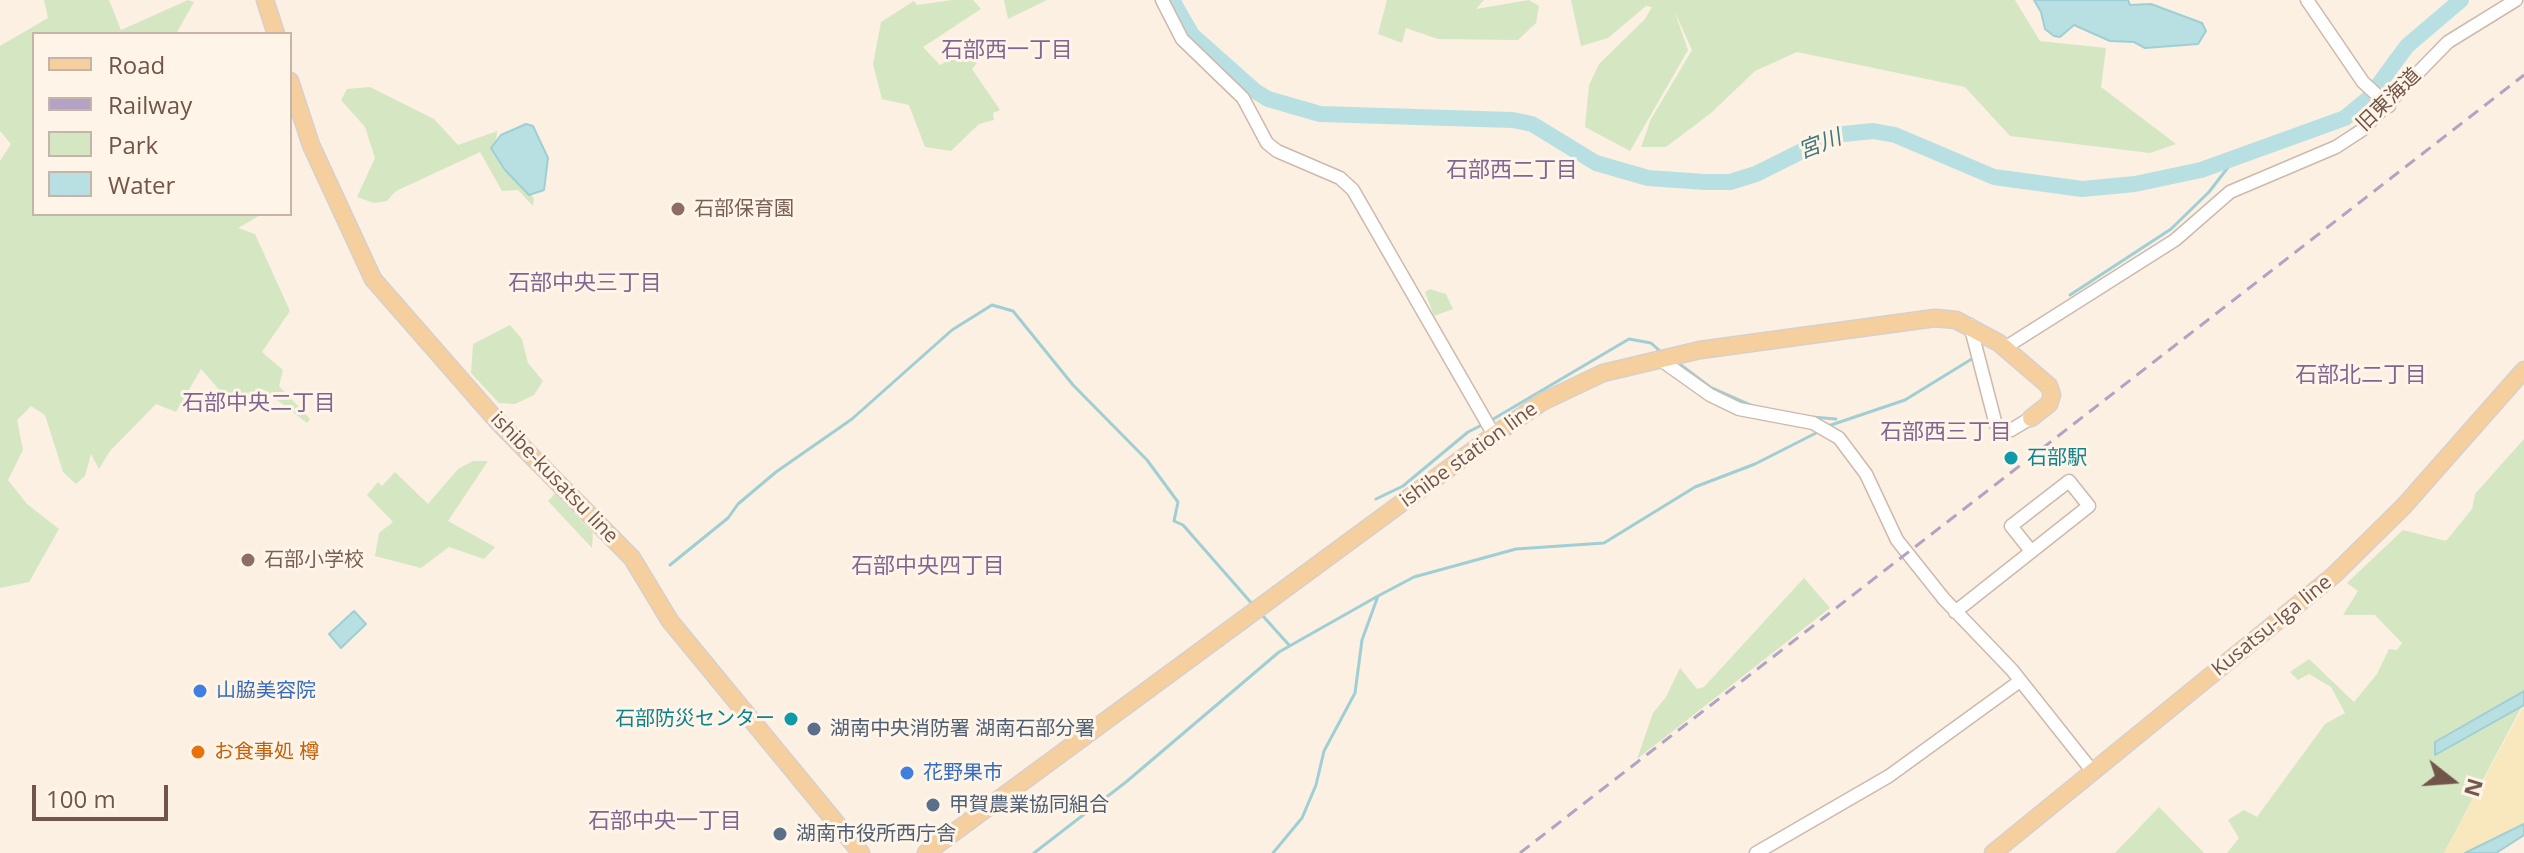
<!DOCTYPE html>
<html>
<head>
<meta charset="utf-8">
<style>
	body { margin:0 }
	#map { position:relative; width:2524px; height:853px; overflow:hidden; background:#fbf0e2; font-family:"Open Sans",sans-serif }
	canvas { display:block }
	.legend { position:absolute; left:32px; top:32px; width:260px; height:184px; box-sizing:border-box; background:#fef4e8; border:2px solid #c6b4a9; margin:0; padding:10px 14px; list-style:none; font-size:24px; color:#71554a }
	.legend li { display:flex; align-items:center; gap:16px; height:40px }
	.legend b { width:40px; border:2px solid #c6b4a9 }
	.north { position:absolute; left:2412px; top:741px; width:80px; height:80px; -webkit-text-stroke:6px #fef4e8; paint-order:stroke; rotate:107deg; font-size:22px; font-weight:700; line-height:32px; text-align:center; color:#71554a }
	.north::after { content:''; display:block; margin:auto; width:28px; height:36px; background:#71554a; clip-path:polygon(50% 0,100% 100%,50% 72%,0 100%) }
	.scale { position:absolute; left:32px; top:785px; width:136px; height:36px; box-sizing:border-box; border:4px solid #71554a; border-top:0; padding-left:10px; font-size:24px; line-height:28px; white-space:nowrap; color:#71554a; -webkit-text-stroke:6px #fef4e8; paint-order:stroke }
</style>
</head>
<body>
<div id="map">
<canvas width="2524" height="853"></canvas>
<ul class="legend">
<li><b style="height:10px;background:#f6cf9e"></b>Road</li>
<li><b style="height:10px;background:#b2a2c3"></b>Railway</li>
<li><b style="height:22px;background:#d4e7c2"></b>Park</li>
<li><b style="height:22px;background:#b8e0e3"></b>Water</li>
</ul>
<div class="north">N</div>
<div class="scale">100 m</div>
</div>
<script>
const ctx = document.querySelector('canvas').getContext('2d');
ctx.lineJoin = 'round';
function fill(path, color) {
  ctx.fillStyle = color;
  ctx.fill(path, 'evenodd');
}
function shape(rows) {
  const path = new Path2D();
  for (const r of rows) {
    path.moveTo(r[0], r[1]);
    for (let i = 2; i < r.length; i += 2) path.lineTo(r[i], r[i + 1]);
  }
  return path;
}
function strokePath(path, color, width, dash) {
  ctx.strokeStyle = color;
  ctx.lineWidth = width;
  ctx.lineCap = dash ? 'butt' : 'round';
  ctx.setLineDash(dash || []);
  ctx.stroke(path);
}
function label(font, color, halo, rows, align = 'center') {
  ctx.font = font + ' "Open Sans","Noto Sans JP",sans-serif';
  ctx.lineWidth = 6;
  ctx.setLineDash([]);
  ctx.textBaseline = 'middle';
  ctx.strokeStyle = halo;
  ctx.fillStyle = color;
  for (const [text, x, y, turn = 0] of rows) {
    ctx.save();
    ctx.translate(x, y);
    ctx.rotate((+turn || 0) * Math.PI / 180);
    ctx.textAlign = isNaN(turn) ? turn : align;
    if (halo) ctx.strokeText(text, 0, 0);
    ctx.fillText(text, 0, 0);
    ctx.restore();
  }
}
const green = shape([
	[44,0,109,0,121,30,188,0,194,2,176,34,34,34,34,214,262,214,238,228,255,234,290,311,262,352,283,370,279,386,310,419,307,423,263,389,236,409,201,369,176,412,156,404,110,451,99,469,91,454,85,476,76,484,63,472,45,415,31,406,17,420,23,450,8,480,27,504,59,529,29,582,0,588,0,161,11,144,0,131,0,46,48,18],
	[952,0,973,0,981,9,923,47,940,65,956,55,977,63,972,69,1000,110,993,113,994,120,979,124,951,151,925,147,909,105,882,99,873,64,881,22,914,1,917,5],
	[1004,0,1047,0,1008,19],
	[1387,0,1484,0,1476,9,1529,0,1539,6,1536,23,1518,40,1438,39,1406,28,1402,43,1378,34],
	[1571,0,2015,0,2040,41,2106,48,2101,87,2176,144,2150,153,2010,136,1965,87,1797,52,1755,71,1711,113,1666,147,1641,147,1651,119,1692,50,1674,10,1688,50,1630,151,1585,127,1589,85,1599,64,1645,19,1652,7,1646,6,1608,38,1581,46],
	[370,87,434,119,458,145,497,131,496,142,513,179,534,198,533,206,518,190,502,191,480,152,396,191,387,201,374,203,357,197,375,158,365,127,341,100,347,89],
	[1430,289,1446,294,1453,309,1434,316,1425,292],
	[510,325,522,339,528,363,543,381,534,395,515,404,499,403,471,373,473,344],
	[2524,439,2524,691,2435,754,2522,706,2444,853,2227,853,2239,838,2228,820,2244,810,2257,817,2325,724,2345,713,2331,687,2309,674,2298,680,2290,672,2309,659,2354,702,2377,674,2389,649,2397,650,2402,643,2375,615,2343,615,2358,591,2347,583,2403,530,2446,541,2472,509,2475,494],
	[473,461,488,461,448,521,495,547,484,559,449,547,421,568,375,556,379,533,393,522,367,495,378,482,382,486,395,472,428,504,458,469],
	[555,493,593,533,592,548,548,501],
	[1804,578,1830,608,1637,759,1653,713,1666,697,1680,668,1697,689,1704,687],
	[2159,807,2204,853,2115,853]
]);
const sand = shape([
	[2524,705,2524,824,2465,853,2444,853]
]);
const water = shape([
	[2034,0,2128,0,2130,5,2151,4,2202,23,2206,31,2198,44,2145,48,2134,42,2110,41,2074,25,2060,37,2054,36,2045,29,2041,12,2034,0],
	[526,124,533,126,548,158,544,190,529,195,505,170,491,148,501,135,526,124],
	[354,611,366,624,341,648,329,634,354,611],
	[2524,691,2524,705,2435,755,2435,742,2524,691],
	[2524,824,2524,835,2496,853,2465,853,2524,824]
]);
const stream = shape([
	[2070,295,2171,229,2209,192,2236,157],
	[1677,362,1710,387,1753,406],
	[1812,417,1836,419],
	[1490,421,1629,339,1651,343,1661,352],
	[1828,426,1905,400,1975,357],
	[1376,499,1403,486,1468,432,1484,424],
	[670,565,728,518,738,504,776,472,852,419,952,330,992,305,1013,311,1073,385,1147,460,1178,502,1174,521,1183,525,1254,606],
	[1262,615,1289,645],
	[1034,853,1126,782,1279,652,1378,596,1414,577,1516,549,1604,543,1695,487,1755,464,1818,432],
	[1273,853,1302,818,1316,785,1324,751,1355,693,1362,640,1378,596]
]);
const river = shape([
	[1172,0,1192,35,1255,91,1268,99,1320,114,1513,120,1532,124,1596,163,1648,178,1705,182,1730,182,1756,174,1834,135,1873,131,1895,135,1994,177,2082,189,2135,184,2201,170,2345,118,2368,99,2407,46,2461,0]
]);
const minor = shape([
	[1162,0,1182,39,1243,98,1267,143,1277,151,1340,178,1353,190,1494,435],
	[2307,0,2363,82,2389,106],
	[1970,325,1996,425,2011,430,2031,418],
	[2006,347,2175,240,2230,192,2336,147,2362,130,2448,42,2516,0],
	[1658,358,1710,395,1739,409,1813,423,1839,438,1866,474,1897,540,1944,599,2012,670,2093,772],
	[1955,612,2089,506,2069,481,2011,526,2031,551],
	[1756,853,1889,776,2020,681]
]);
const major = shape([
	[265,0,276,34],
	[290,81,311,145,373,279,498,422,632,558,670,621,861,853],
	[926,853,1494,435,1542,402,1603,373,1700,350,1935,318,1956,320,1999,343,2049,386,2052,395,2049,404,2031,418],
	[1993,853,2334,575,2404,506,2524,370]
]);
const rail = shape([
	[1520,853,2524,75]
]);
const markers = [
	[678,209,8,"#8d6e63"],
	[2011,458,8,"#0f9aa8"],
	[248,560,8,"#8d6e63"],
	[200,691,8,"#3f7fe0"],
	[791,719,8,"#0f9aa8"],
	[814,729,8,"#5c6f8a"],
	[198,752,8,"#e8710a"],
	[907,773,8,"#3f7fe0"],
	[933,805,8,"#5c6f8a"],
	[780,834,8,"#5c6f8a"]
];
const streetNames = [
	["旧東海道",2389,100,-44],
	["ishibe station line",1469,455,-36],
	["ishibe-kusatsu line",554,478,46],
	["Kusatsu-Iga line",2272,626,-39]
];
const educationNames = [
	["石部保育園",694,209],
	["石部小学校",264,560]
];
const cultureNames = [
	["石部駅",2027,458],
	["石部防災センター",775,719,"right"]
];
const shopNames = [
	["山脇美容院",216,691],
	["花野果市",923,773]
];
const serviceNames = [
	["湖南中央消防署 湖南石部分署",830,729],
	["甲賀農業協同組合",949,805],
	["湖南市役所西庁舎",796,834]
];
const foodNames = [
	["お食事処 樽",214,752]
];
const neighbourhoodNames = [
	["石部西一丁目",1007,51],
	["石部西二丁目",1512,171],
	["石部中央三丁目",585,284],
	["石部北二丁目",2361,376],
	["石部中央二丁目",259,404],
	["石部西三丁目",1946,433],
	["石部中央四丁目",928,567],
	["石部中央一丁目",665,822]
];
const waterNames = [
	["宮川",1820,145,-21]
];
fill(green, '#d4e7c2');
fill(sand, '#f9e8be');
fill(water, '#b8e0e3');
strokePath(water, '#9fcfd4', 2);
strokePath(stream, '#9fcfd4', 3);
strokePath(river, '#b8e0e3', 16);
strokePath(minor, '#cdb9ad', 15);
strokePath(major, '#d7cfcc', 19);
strokePath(minor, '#fff', 12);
strokePath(major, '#f6cf9e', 16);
strokePath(rail, '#b2a2c3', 3, [12, 8]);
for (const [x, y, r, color] of markers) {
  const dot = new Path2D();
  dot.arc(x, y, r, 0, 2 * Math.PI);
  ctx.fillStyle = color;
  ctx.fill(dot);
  strokePath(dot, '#fef4e8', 3);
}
label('20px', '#71554a', '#fef4e8', streetNames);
label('20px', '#785e54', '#fef4e8', educationNames, 'left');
label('20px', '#0d838f', '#fef4e8', cultureNames, 'left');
label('20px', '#366cbe', '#fef4e8', shopNames, 'left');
label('20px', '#4e5e75', '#fef4e8', serviceNames, 'left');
label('20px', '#c56008', '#fef4e8', foodNames, 'left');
label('22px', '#816694', '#fef4e8', neighbourhoodNames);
label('italic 22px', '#43777c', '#fef4e8', waterNames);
</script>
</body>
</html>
